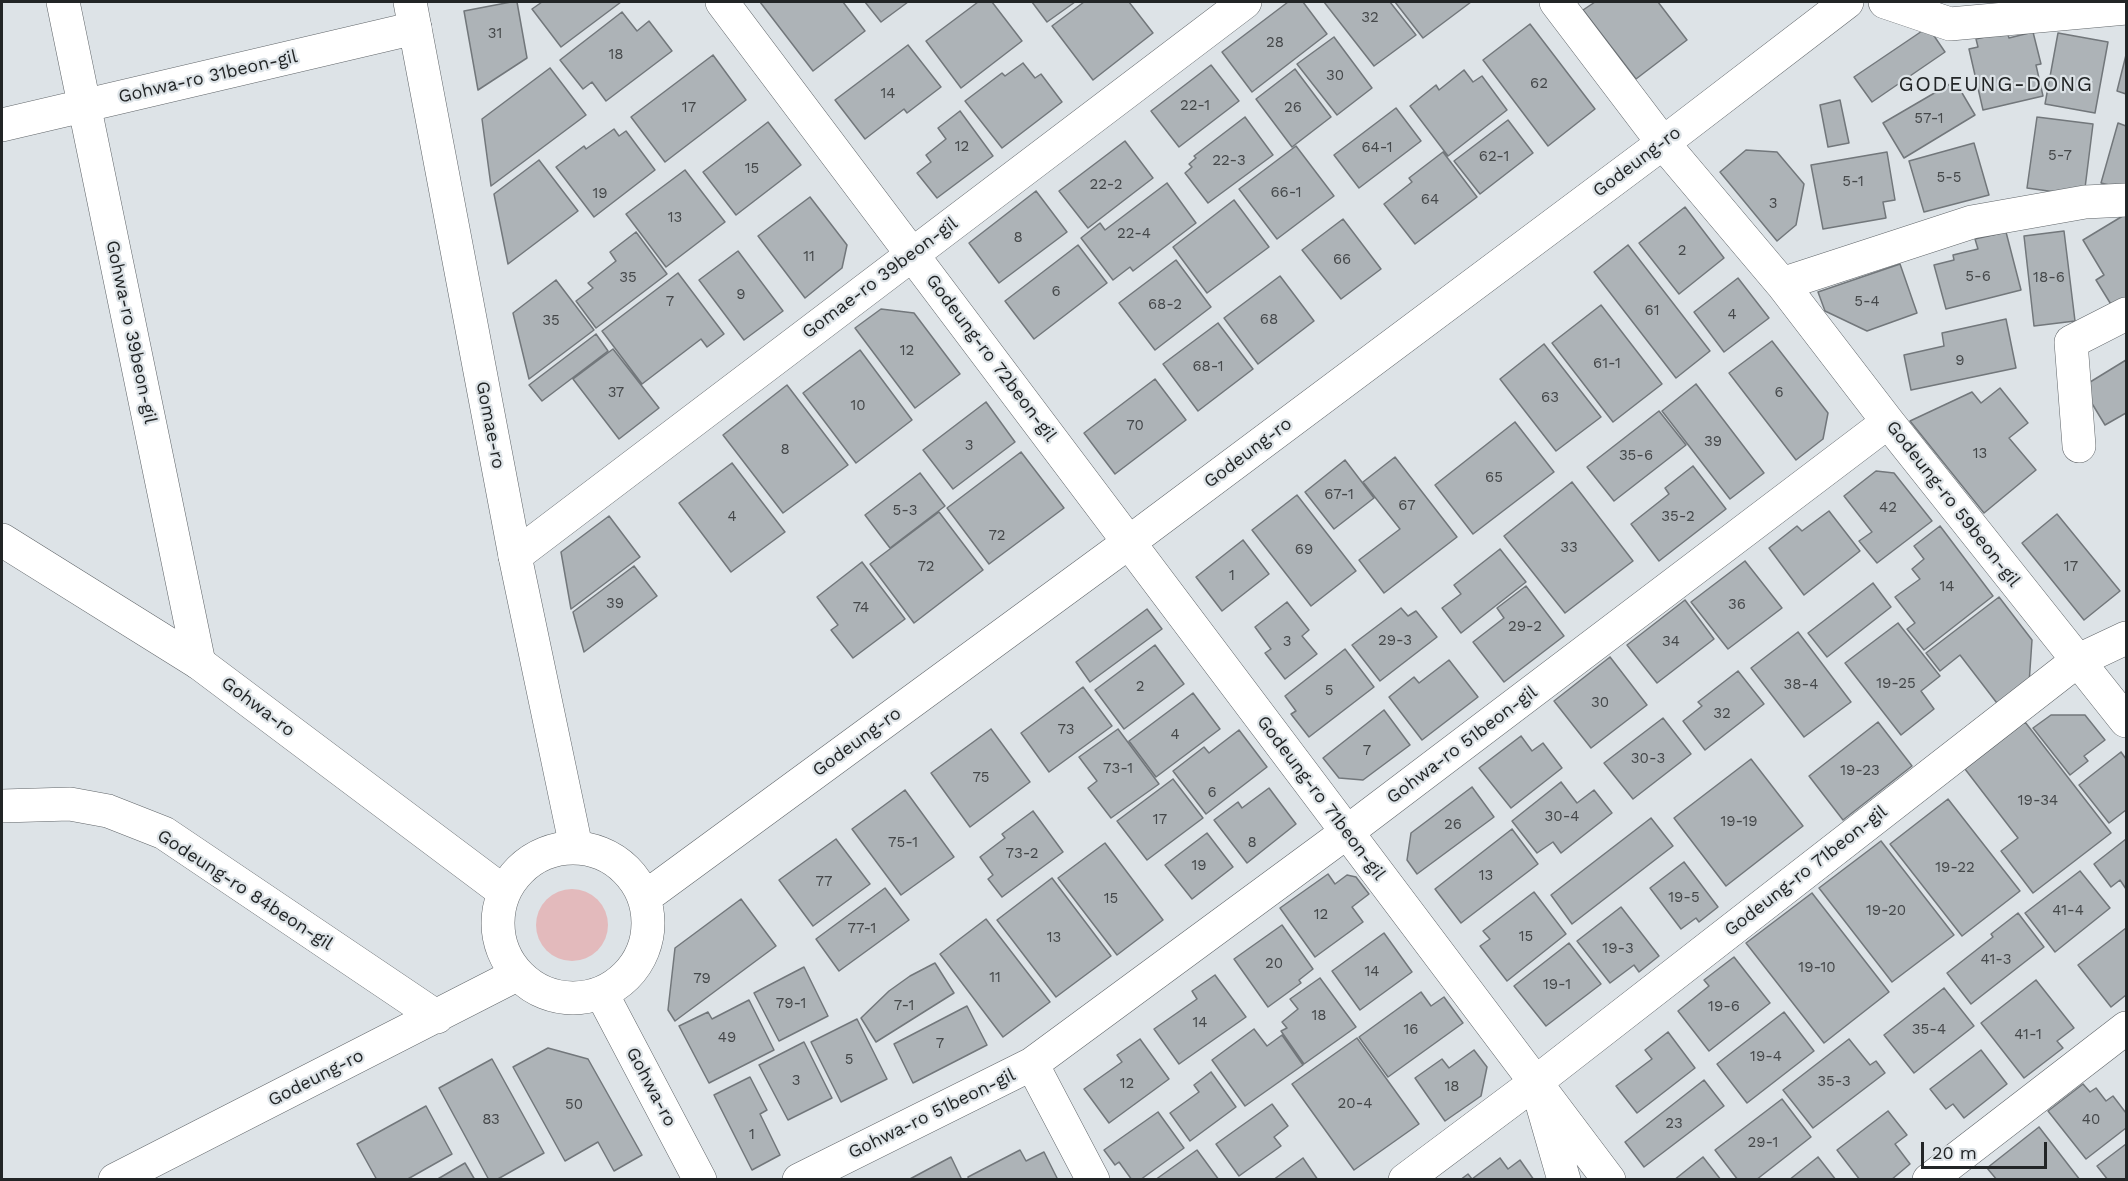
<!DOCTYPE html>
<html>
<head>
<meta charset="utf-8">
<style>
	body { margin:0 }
	#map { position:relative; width:2128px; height:1181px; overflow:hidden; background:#dde3e7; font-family:"Work Sans",sans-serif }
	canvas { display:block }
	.frame { position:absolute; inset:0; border:3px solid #222526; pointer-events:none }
	.scale { position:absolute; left:1921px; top:1142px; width:126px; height:27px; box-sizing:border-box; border:3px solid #222526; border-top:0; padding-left:8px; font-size:18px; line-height:21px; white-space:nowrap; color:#222526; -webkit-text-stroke:4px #dde3e7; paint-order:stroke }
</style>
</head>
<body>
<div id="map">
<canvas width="2128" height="1181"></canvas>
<div class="frame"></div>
<div class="scale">20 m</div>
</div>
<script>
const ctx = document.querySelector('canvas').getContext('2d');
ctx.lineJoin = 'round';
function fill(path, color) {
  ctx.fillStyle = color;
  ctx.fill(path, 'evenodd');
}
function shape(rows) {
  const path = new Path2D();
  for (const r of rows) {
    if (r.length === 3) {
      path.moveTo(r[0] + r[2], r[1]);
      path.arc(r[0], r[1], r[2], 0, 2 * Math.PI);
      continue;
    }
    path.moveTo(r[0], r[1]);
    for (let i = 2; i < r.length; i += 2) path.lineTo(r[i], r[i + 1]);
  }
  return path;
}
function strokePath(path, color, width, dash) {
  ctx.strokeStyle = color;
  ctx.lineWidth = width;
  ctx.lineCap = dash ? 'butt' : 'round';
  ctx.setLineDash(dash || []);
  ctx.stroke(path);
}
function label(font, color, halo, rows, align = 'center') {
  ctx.font = font + ' "Work Sans",sans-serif';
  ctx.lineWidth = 4.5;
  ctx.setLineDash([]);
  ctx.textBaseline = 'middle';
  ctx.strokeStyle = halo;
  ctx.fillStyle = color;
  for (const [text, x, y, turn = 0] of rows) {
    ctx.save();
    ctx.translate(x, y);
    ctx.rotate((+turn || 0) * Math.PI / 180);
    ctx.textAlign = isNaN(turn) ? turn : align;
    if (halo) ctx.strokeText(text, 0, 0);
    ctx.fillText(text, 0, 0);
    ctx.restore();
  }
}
const green = shape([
	[572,925,36]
]);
const building = shape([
	[511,2,517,2,527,58,478,90,464,11,511,2],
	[542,2,621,2,561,47,532,9,542,2],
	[760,2,843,2,865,31,813,71,760,2],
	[865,2,908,2,881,22,865,2],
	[978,2,992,2,1022,41,961,88,926,41,978,2],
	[1032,2,1075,2,1047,22,1032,2],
	[1084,2,1129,2,1153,33,1093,80,1052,26,1084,2],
	[1288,2,1303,2,1327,34,1252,92,1222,52,1288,2],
	[1324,2,1390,2,1416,35,1374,66,1324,2],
	[1395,2,1471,2,1423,38,1395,2],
	[1595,2,1658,2,1687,40,1636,79,1583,10,1595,2],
	[622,12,637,31,649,21,672,51,606,101,592,82,583,89,560,60,622,12],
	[1530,24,1595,109,1548,146,1483,60,1530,24],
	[1928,27,1945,52,1872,102,1854,77,1928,27],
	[2007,32,2009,38,2033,32,2041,64,2036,65,2043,96,1983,110,1969,49,1978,47,1976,39,2007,32],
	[2058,33,2108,42,2095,113,2045,104,2058,33],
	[1334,37,1372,88,1337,115,1297,64,1334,37],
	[908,45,941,87,907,113,904,109,865,139,835,100,908,45],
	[713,55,746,100,665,162,631,117,713,55],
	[2126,55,2126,94,2117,91,2126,55],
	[1023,63,1035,78,1041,74,1062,102,1002,148,965,101,1002,73,1005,76,1023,63],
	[1211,65,1239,101,1179,147,1151,111,1211,65],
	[550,68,586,115,491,186,482,119,550,68],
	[1295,69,1331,117,1292,147,1256,99,1295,69],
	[1464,70,1473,82,1482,76,1507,110,1448,156,1410,106,1436,85,1439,90,1464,70],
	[1955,81,1975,115,1904,158,1883,123,1955,81],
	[1840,100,1849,143,1828,147,1820,105,1840,100],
	[1396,108,1421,141,1359,188,1334,155,1396,108],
	[960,111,993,156,937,198,917,173,931,162,926,155,946,139,938,128,960,111],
	[1245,117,1273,155,1208,203,1185,173,1192,167,1189,164,1196,158,1194,156,1245,117],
	[2037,117,2093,124,2084,196,2027,188,2037,117],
	[1508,120,1533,153,1480,194,1454,161,1508,120],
	[768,122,801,165,736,215,703,172,768,122],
	[2118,123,2126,126,2126,189,2101,183,2118,123],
	[614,129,619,136,626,131,655,170,594,217,556,167,584,146,586,149,614,129],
	[1125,141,1153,178,1088,228,1059,191,1125,141],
	[1974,143,1989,195,1924,212,1909,161,1974,143],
	[1296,146,1334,196,1277,239,1239,189,1296,146],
	[1746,150,1777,152,1804,184,1796,225,1777,241,1720,172,1746,150],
	[1443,152,1477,197,1415,244,1384,204,1412,182,1409,178,1443,152],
	[1887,152,1895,200,1883,202,1886,218,1823,229,1811,165,1887,152],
	[539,160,578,211,508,264,494,194,539,160],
	[685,170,725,222,666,267,626,214,685,170],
	[1167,183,1196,223,1133,271,1130,267,1113,280,1081,238,1100,223,1105,230,1167,183],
	[1036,191,1067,232,999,283,969,243,1036,191],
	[810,197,847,245,842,268,805,298,758,236,810,197],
	[1234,200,1269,247,1207,293,1173,247,1234,200],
	[1685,207,1724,258,1679,294,1639,243,1685,207],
	[2126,214,2126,298,2112,306,2096,280,2104,275,2083,240,2126,214],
	[1343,219,1381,269,1341,299,1302,250,1343,219],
	[2064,231,2075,321,2034,326,2024,236,2064,231],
	[636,232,667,274,596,328,576,301,593,288,588,283,616,261,610,252,636,232],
	[2006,232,2021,290,1946,309,1934,265,1954,260,1953,255,1978,249,1975,239,2006,232],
	[1078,245,1107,283,1034,339,1005,301,1078,245],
	[1628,245,1710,351,1676,378,1594,272,1628,245],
	[738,251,783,311,744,340,699,280,738,251],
	[1176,260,1211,307,1155,350,1119,303,1176,260],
	[1900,264,1917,313,1867,331,1825,311,1818,292,1900,264],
	[678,273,724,334,707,347,701,339,642,384,602,331,678,273],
	[1280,276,1314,321,1258,364,1224,318,1280,276],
	[1738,278,1769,318,1724,352,1694,312,1738,278],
	[556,280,594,330,529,379,513,313,556,280],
	[1601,305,1662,384,1613,422,1552,343,1601,305],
	[881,309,914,313,960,374,915,408,855,328,881,309],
	[2006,319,2016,368,1911,390,1904,355,1944,346,1942,333,2006,319],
	[1218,323,1253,369,1198,411,1163,364,1218,323],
	[596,334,608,351,542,401,529,385,596,334],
	[1772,341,1828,413,1823,439,1796,460,1729,373,1772,341],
	[1544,344,1601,417,1556,451,1500,379,1544,344],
	[613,349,659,408,619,439,573,379,613,349],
	[860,350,912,420,856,463,803,393,860,350],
	[2126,360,2126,413,2105,425,2082,387,2126,360],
	[1155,379,1186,420,1115,474,1084,433,1155,379],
	[1696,384,1764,473,1730,499,1662,411,1696,384],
	[787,385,848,465,783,513,723,435,787,385],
	[2000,388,2028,423,2009,438,2036,470,1984,513,1910,421,1972,392,1981,403,2000,388],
	[986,402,1015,442,953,489,923,450,986,402],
	[1659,411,1686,445,1614,501,1587,467,1659,411],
	[1515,422,1554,472,1473,534,1435,485,1515,422],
	[1021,452,1064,508,989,564,947,508,1021,452],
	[1395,457,1457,537,1384,593,1359,560,1400,529,1363,482,1395,457],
	[1345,460,1374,498,1334,529,1305,492,1345,460],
	[732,463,785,532,731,572,679,503,732,463],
	[1693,466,1726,509,1659,561,1631,524,1669,494,1665,488,1693,466],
	[1876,471,1894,473,1932,521,1877,563,1859,541,1872,532,1844,496,1876,471],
	[920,473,945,506,890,548,865,515,920,473],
	[1572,482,1633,561,1565,613,1504,536,1572,482],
	[1297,495,1356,571,1311,606,1252,530,1297,495],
	[1829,511,1860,551,1804,595,1769,548,1797,526,1802,531,1829,511],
	[939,512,983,570,914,623,870,564,939,512],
	[2057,514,2120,591,2084,620,2022,543,2057,514],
	[609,516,640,557,571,609,561,552,609,516],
	[1940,526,1993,596,1924,650,1907,629,1915,623,1895,597,1920,579,1912,569,1924,559,1914,546,1940,526],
	[1243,540,1269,574,1222,611,1196,577,1243,540],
	[1500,549,1526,582,1461,633,1442,608,1461,594,1454,585,1500,549],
	[1745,561,1782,608,1728,649,1691,602,1745,561],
	[862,562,905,619,853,658,831,630,838,625,817,597,862,562],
	[634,566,657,596,584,652,573,612,634,566],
	[1873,583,1891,607,1827,657,1808,633,1873,583],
	[1526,586,1564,636,1504,682,1473,642,1504,618,1497,608,1526,586],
	[1999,597,2032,640,2029,684,2000,707,1960,655,1940,671,1926,653,1999,597],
	[1685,600,1714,639,1657,683,1627,645,1685,600],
	[1287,602,1309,630,1302,636,1317,654,1285,679,1265,653,1271,649,1255,627,1287,602],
	[1401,608,1408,616,1416,611,1437,637,1380,681,1352,645,1401,608],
	[1147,609,1162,629,1090,682,1076,662,1147,609],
	[1898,623,1940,676,1921,691,1934,709,1901,735,1845,663,1898,623],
	[1798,632,1851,702,1804,737,1751,668,1798,632],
	[1155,645,1184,684,1124,729,1095,690,1155,645],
	[1345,649,1374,687,1309,737,1291,714,1296,711,1285,696,1345,649],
	[1610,657,1647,705,1591,748,1554,701,1610,657],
	[1449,660,1478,697,1422,740,1389,697,1414,677,1419,683,1449,660],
	[1738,671,1764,704,1705,750,1683,721,1702,706,1698,702,1738,671],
	[1083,687,1112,726,1049,772,1021,733,1083,687],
	[1193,693,1220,729,1156,777,1129,741,1193,693],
	[1384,710,1410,745,1363,780,1339,778,1323,758,1384,710],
	[2051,715,2085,715,2105,740,2084,756,2088,761,2070,775,2033,728,2051,715],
	[1663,718,1691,754,1633,799,1604,763,1663,718],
	[1878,722,1912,766,1843,820,1809,776,1878,722],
	[2025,722,2111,833,2033,893,2001,851,2018,838,1965,769,2025,722],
	[991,729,1030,782,970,827,931,773,991,729],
	[1118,729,1159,784,1111,818,1088,788,1097,781,1079,757,1118,729],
	[1239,730,1267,767,1206,814,1173,771,1204,747,1209,753,1239,730],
	[1521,736,1532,751,1543,743,1562,768,1511,808,1479,768,1521,736],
	[2121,752,2126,759,2126,810,2109,823,2079,785,2121,752],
	[1751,759,1803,826,1726,886,1674,818,1751,759],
	[1173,779,1203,818,1147,860,1117,821,1173,779],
	[1561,782,1577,803,1594,790,1612,813,1561,853,1553,842,1537,853,1512,821,1561,782],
	[1472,787,1494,817,1417,874,1407,860,1411,833,1472,787],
	[1269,788,1296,824,1247,863,1214,820,1238,802,1242,808,1269,788],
	[905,790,954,857,901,895,852,829,905,790],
	[1948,799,2020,891,1962,936,1890,844,1948,799],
	[1033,811,1063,852,1002,897,988,879,993,875,980,857,1005,838,1002,834,1033,811],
	[1651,818,1673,846,1572,924,1551,895,1651,818],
	[1512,829,1538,864,1461,923,1435,889,1512,829],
	[1207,833,1233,867,1192,899,1165,865,1207,833],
	[836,839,870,884,813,926,779,880,836,839],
	[2126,839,2126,889,2120,880,2111,887,2094,864,2126,839],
	[1881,841,1954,935,1892,982,1819,888,1881,841],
	[1105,843,1163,920,1117,955,1058,878,1105,843],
	[1684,862,1718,907,1699,922,1696,918,1681,929,1650,888,1684,862],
	[2080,871,2110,908,2055,952,2025,913,2080,871],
	[1328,874,1335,884,1347,875,1356,877,1369,894,1352,907,1363,922,1315,957,1280,908,1328,874],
	[1052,878,1111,956,1056,997,997,920,1052,878],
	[885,888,909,920,839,971,816,939,885,888],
	[1534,892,1566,934,1507,981,1480,946,1490,939,1483,931,1534,892],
	[1812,893,1889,992,1824,1043,1746,943,1812,893],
	[741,899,776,946,675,1021,668,1010,675,948,741,899],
	[1621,907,1659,956,1639,972,1634,965,1610,983,1577,941,1621,907],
	[2018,913,2044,947,1971,1004,1947,973,1993,937,1991,934,2018,913],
	[986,919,1050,1002,1003,1037,940,954,986,919],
	[1282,925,1313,969,1299,980,1301,983,1268,1007,1234,959,1282,925],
	[2126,928,2126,995,2111,1007,2078,965,2126,928],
	[1384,933,1412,972,1360,1010,1332,971,1384,933],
	[1569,943,1601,984,1546,1026,1514,986,1569,943],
	[1734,957,1770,1003,1709,1051,1678,1011,1709,986,1704,980,1734,957],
	[935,963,954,993,876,1042,861,1018,889,991,910,976,935,963],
	[804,967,828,1016,779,1041,754,993,804,967],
	[1215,975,1246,1017,1179,1064,1154,1029,1197,999,1192,991,1215,975],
	[1320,978,1356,1027,1304,1064,1281,1031,1287,1028,1282,1022,1298,1009,1290,999,1320,978],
	[2036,980,2074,1028,2057,1041,2063,1048,2024,1078,1981,1023,2036,980],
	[1944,988,1974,1026,1914,1073,1884,1035,1944,988],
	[1421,992,1431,1006,1444,997,1463,1023,1388,1077,1359,1037,1421,992],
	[749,1000,774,1050,709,1083,679,1026,708,1012,712,1019,749,1000],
	[967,1006,987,1045,913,1083,894,1044,967,1006],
	[1784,1012,1814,1051,1747,1103,1717,1064,1784,1012],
	[857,1019,887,1079,841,1102,811,1042,857,1019],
	[1254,1029,1267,1046,1282,1035,1303,1065,1245,1106,1212,1060,1254,1029],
	[1668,1032,1695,1068,1637,1113,1616,1086,1652,1059,1645,1050,1668,1032],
	[1357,1038,1419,1124,1354,1170,1292,1084,1357,1038],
	[1140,1039,1169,1079,1109,1123,1084,1089,1122,1062,1117,1055,1140,1039],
	[1849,1039,1870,1065,1876,1061,1885,1073,1813,1128,1783,1090,1849,1039],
	[804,1042,832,1098,788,1120,759,1065,804,1042],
	[548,1048,588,1059,642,1155,614,1171,598,1142,565,1161,513,1067,548,1048],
	[1474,1050,1487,1067,1481,1096,1445,1121,1415,1078,1442,1059,1449,1068,1474,1050],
	[1981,1050,2007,1084,1964,1118,1953,1104,1946,1109,1930,1089,1981,1050],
	[492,1059,544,1153,496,1180,489,1180,439,1088,492,1059],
	[1211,1072,1236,1107,1190,1141,1170,1113,1199,1092,1194,1085,1211,1072],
	[750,1077,767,1110,760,1114,780,1155,752,1170,714,1095,750,1077],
	[1704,1080,1724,1106,1644,1167,1625,1142,1704,1080],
	[2083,1084,2090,1092,2096,1088,2106,1101,2113,1096,2126,1113,2126,1128,2086,1159,2048,1111,2083,1084],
	[1782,1099,1811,1137,1756,1180,1738,1180,1715,1150,1782,1099],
	[1272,1104,1288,1126,1274,1137,1281,1146,1239,1176,1216,1144,1272,1104],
	[426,1106,452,1154,406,1180,377,1180,357,1144,426,1106],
	[1888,1111,1907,1135,1895,1144,1910,1164,1891,1180,1860,1180,1837,1150,1888,1111],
	[1158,1112,1184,1148,1140,1180,1132,1180,1119,1162,1115,1165,1104,1150,1158,1112],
	[2039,1127,2080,1180,1997,1180,1987,1168,2039,1127],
	[2126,1144,2126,1180,2108,1180,2097,1166,2126,1144],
	[1020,1150,1026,1161,1044,1152,1058,1180,969,1180,968,1177,1020,1150],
	[1197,1150,1219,1180,1155,1180,1197,1150],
	[951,1157,962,1180,908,1180,951,1157],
	[1703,1157,1721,1180,1674,1180,1703,1157],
	[1818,1157,1836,1180,1789,1180,1818,1157],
	[1303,1158,1318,1180,1273,1180,1303,1158],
	[1500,1158,1508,1169,1520,1160,1534,1180,1460,1180,1468,1174,1472,1179,1500,1158],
	[465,1163,475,1180,436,1180,465,1163]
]);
const street = shape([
	[63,2,199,663],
	[722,2,1609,1180],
	[1556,2,1663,143,1782,284,1888,422,2126,721],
	[1885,2,1950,24,2126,8],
	[2,125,415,28],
	[1782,284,1972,222,2085,202,2126,200],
	[2079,446,2071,342,2126,314],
	[515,556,1245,2],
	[2,806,70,804,108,811,164,833,437,1017],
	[1032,1064,1093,1180],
	[1541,1100,1564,1180],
	[115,1180,516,975],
	[799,1180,1032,1064,1347,832,1888,422],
	[1405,1180,1536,1082,2077,661,2126,638],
	[1929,1180,2126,1028]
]);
const secondary = shape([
	[410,2,515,556,576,847],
	[2,540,199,663,504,892],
	[573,923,75],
	[644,898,1128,543,1663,143,1847,2],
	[602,994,700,1180]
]);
const numberNames = [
	["32",1370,18],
	["31",495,34],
	["28",1275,43],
	["18",616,55],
	["30",1335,76],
	["62",1539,84],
	["14",888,94],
	["22-1",1195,106],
	["17",689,108],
	["26",1293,108],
	["57-1",1929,119],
	["12",962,147],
	["64-1",1377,148],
	["5-7",2060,156],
	["62-1",1494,157],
	["22-3",1229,161],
	["15",752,169],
	["5-5",1949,178],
	["5-1",1853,182],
	["22-2",1106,185],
	["66-1",1286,193],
	["19",600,194],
	["64",1430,200],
	["3",1773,204],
	["13",675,218],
	["22-4",1134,234],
	["8",1018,238],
	["2",1682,251],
	["11",809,257],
	["66",1342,260],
	["5-6",1978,277],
	["35",628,278],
	["18-6",2049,278],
	["6",1056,292],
	["9",741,295],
	["7",670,302],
	["5-4",1867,302],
	["68-2",1165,305],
	["61",1652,311],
	["4",1732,315],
	["68",1269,320],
	["35",551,321],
	["12",907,351],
	["9",1960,361],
	["61-1",1607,364],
	["68-1",1208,367],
	["37",616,393],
	["6",1779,393],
	["63",1550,398],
	["10",858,406],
	["70",1135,426],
	["39",1713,442],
	["3",969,446],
	["8",785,450],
	["13",1980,454],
	["35-6",1636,456],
	["65",1494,478],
	["67-1",1339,495],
	["67",1407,506],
	["42",1888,508],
	["5-3",905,511],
	["4",732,517],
	["35-2",1678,517],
	["72",997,536],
	["33",1569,548],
	["69",1304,550],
	["72",926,567],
	["17",2071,567],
	["1",1232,576],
	["14",1947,587],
	["39",615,604],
	["36",1737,605],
	["74",861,608],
	["29-2",1525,627],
	["29-3",1395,641],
	["3",1287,642],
	["34",1671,642],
	["19-25",1896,684],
	["38-4",1801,685],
	["2",1140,687],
	["5",1329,691],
	["30",1600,703],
	["32",1722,714],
	["73",1066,730],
	["4",1175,735],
	["7",1367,751],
	["30-3",1648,759],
	["73-1",1118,769],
	["19-23",1860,771],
	["75",981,778],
	["6",1212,793],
	["19-34",2038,801],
	["30-4",1562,817],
	["17",1160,820],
	["19-19",1739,822],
	["26",1453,825],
	["75-1",903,843],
	["8",1252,843],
	["73-2",1022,854],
	["19",1199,866],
	["19-22",1955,868],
	["13",1486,876],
	["77",824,882],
	["19-5",1684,898],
	["15",1111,899],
	["19-20",1886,911],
	["41-4",2068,911],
	["12",1321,915],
	["77-1",862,929],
	["15",1526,937],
	["13",1054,938],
	["19-3",1618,949],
	["41-3",1996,960],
	["20",1274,964],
	["19-10",1817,968],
	["14",1372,972],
	["11",995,978],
	["79",702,979],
	["19-1",1557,985],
	["79-1",791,1004],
	["7-1",904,1006],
	["19-6",1724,1007],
	["18",1319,1016],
	["14",1200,1023],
	["16",1411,1030],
	["35-4",1929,1030],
	["41-1",2028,1035],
	["49",727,1038],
	["7",940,1044],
	["19-4",1766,1057],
	["5",849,1060],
	["3",796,1081],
	["35-3",1834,1082],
	["12",1127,1084],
	["18",1452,1087],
	["20-4",1355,1104],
	["50",574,1105],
	["83",491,1120],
	["40",2091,1120],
	["23",1674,1124],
	["1",752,1135],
	["29-1",1763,1143]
];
const streetNames = [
	["Gohwa-ro 31beon-gil",208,77,-13],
	["Godeung-ro",1637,162,-37],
	["Gomae-ro 39beon-gil",880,278,-37],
	["Gohwa-ro 39beon-gil",131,332,78],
	["Godeung-ro 72beon-gil",991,358,53],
	["Gomae-ro",490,425,79],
	["Godeung-ro",1248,453,-37],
	["Godeung-ro 59beon-gil",1953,504,52],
	["Gohwa-ro",258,707,37],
	["Godeung-ro",857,742,-36],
	["Gohwa-ro 51beon-gil",1462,745,-37],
	["Godeung-ro 71beon-gil",1321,798,53],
	["Godeung-ro 71beon-gil",1806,871,-38],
	["Godeung-ro 84beon-gil",245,890,33],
	["Godeung-ro",316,1078,-27],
	["Gohwa-ro",651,1087,62],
	["Gohwa-ro 51beon-gil",932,1114,-26]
];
const quarterNames = [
	["GODEUNG-DONG",1996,85]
];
fill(green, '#e3babc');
fill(building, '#adb3b7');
strokePath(building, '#72777b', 1.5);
strokePath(street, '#606569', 34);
strokePath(secondary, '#606569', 34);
strokePath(street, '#fff', 33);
strokePath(secondary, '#fff', 33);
label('15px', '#45484a', null, numberNames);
label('18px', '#222526', '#dde3e7', streetNames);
ctx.letterSpacing = '1.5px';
label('21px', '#222526', '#dde3e7', quarterNames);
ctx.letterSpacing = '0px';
</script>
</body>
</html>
